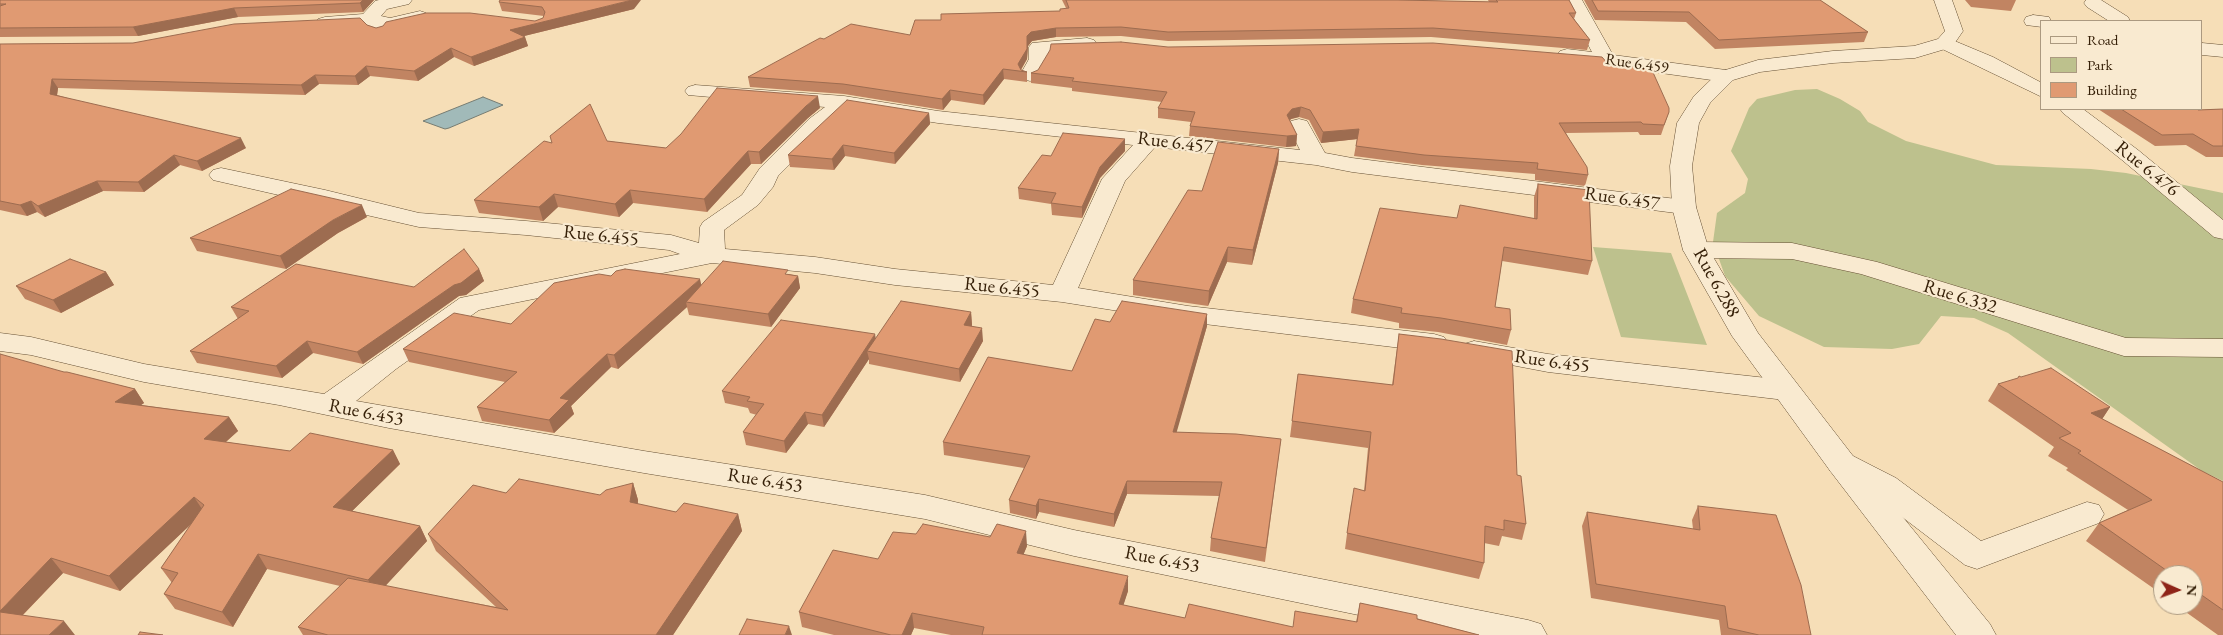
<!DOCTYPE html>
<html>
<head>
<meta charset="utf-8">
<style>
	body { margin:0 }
	#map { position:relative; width:2223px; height:635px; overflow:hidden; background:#f6deb7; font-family:"EB Garamond",serif }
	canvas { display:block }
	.legend { position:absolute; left:2040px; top:20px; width:162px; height:90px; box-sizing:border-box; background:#f9ead0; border:1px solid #ab9980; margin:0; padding:6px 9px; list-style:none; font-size:15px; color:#362008 }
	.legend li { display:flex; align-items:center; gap:10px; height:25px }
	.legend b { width:25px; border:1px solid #ab9980 }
	.north { position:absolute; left:2153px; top:565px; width:50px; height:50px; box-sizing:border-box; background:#f9ead0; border:1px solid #ab9980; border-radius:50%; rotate:92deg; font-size:14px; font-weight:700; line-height:20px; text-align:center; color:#362008 }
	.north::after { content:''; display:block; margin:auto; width:18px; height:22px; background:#8f2418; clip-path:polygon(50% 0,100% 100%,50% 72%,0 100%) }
</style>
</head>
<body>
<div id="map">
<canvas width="2223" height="635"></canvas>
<ul class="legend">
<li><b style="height:6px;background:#f9ead0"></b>Road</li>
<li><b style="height:14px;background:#bdc18d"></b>Park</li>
<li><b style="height:14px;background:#e09a72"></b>Building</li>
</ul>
<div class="north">N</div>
</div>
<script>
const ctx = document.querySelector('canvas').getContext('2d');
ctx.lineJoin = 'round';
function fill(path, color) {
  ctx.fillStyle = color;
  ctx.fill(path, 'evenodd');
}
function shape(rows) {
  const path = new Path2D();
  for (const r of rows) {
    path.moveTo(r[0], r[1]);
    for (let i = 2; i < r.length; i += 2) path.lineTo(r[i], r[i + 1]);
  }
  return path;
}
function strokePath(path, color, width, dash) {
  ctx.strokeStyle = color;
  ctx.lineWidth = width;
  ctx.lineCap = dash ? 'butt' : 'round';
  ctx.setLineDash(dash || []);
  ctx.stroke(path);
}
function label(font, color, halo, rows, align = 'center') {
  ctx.font = font + ' "EB Garamond",serif';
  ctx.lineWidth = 4.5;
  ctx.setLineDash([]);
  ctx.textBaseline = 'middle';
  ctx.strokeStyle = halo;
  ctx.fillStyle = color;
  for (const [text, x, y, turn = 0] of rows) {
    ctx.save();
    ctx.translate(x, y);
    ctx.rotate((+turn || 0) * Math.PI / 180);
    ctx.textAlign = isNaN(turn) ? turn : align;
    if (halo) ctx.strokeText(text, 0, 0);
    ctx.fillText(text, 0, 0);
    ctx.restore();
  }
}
const green = shape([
	[1817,89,1840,99,1860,111,1868,122,1906,141,1996,165,2091,169,2126,173,2223,193,2223,481,2202,471,2008,333,1974,318,1941,316,1919,344,1892,349,1824,347,1759,316,1725,276,1713,242,1717,213,1745,193,1748,179,1731,151,1749,108,1757,99,1795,90],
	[1593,247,1671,253,1707,345,1621,337]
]);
const water = shape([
	[483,97,503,105,449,128,445,129,423,121,483,97]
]);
const minor = shape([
	[379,0,412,0,409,4,387,9,381,16,390,18,420,11,426,13,429,17,426,21,388,29,386,33,379,35,372,33,364,25,325,29,318,27,316,23,318,19,325,17,363,14,375,1,379,0],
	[1564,0,1582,0,1613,55,1726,70,1733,72,1736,76,1733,80,1726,82,1560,59,1557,55,1560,51,1567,49,1592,52,1564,0],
	[2086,0,2101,0,2128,17,2130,21,2109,21,2087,7,2084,3,2086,0],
	[2033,15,2049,17,2051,21,2042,21,2042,27,2026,25,2024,21,2026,17,2033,15],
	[1945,37,1993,57,2042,83,2042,97,1938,47,1935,43,1938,39,1945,37],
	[1087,38,1094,40,1097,44,1094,48,1049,52,1049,59,1037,79,1030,81,1023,79,1020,75,1029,59,1029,47,1032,43,1087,38],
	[2202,43,2223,45,2223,57,2202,55,2202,43],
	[695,85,844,96,938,111,1300,150,1288,126,1291,121,1299,119,1307,121,1325,153,1352,158,1684,200,1693,202,1696,207,1693,212,1684,214,1352,172,1316,165,1155,147,1125,181,1078,288,1188,306,1434,334,1444,337,1448,343,1444,349,1434,352,1188,322,1062,302,895,285,815,273,712,263,479,310,396,369,356,401,644,451,925,495,1074,530,1528,620,1541,624,1547,635,1455,635,1074,556,925,519,644,473,389,428,279,405,144,382,31,355,0,351,0,333,31,337,144,364,324,394,460,298,680,254,669,250,526,235,419,227,213,180,209,175,213,170,221,168,325,190,419,213,526,221,671,235,699,243,700,227,703,222,742,195,760,168,809,119,825,107,688,95,685,91,688,87,695,85],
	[848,109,938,123,1133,145,1102,179,1053,285,895,269,815,257,725,249,724,230,758,205,773,187,778,176,825,129,848,109],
	[2060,109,2083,109,2138,150,2223,220,2223,239,2214,237,2122,160,2063,113,2060,109],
	[1696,242,1792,243,1877,262,2126,338,2223,339,2223,357,2124,356,1861,274,1792,259,1696,258,1687,255,1683,250,1687,245,1696,242],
	[1474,341,1548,354,1785,380,1796,383,1800,390,1796,397,1785,400,1548,372,1464,356,1460,350,1464,344,1474,341],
	[1842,453,1853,456,1896,478,1981,541,2087,502,2099,505,2104,514,2099,523,1977,569,1965,565,1872,494,1831,472,1826,464,1831,456,1842,453]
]);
const tertiary = shape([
	[1934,0,1952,0,1963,31,1952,47,1915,58,1833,63,1760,72,1733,80,1710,103,1699,123,1692,166,1696,207,1709,250,1758,333,1853,456,1990,624,1996,635,1956,635,1831,472,1732,336,1683,250,1672,207,1670,166,1677,123,1694,96,1719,72,1758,60,1833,51,1914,46,1938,39,1945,31,1934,0]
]);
const wall = shape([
	[0,0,374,0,363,12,238,17,138,36,0,37],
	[1062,0,1398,0,1489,2,1488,0,1569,0,1576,13,1574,19,1590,40,1587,50,1431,37,1168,41,1121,36,1056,37,1032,41,1028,46,1027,59,1021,70,1027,72,1027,82,1004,79,984,105,951,100,943,110,844,94,750,87,748,77,824,39,910,35,941,20,1060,11,1066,8],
	[1584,0,1820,0,1868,32,1864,42,1715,49,1686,22,1595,20],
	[1965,0,2016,0,2011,11,1971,7],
	[499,2,634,9,524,36,525,37,528,46,474,66,454,57,418,81,370,76,358,85,319,84,305,95,58,88,57,95,246,148,202,171,180,165,144,192,103,191,45,217,37,212,27,216,0,210,0,44,133,43,367,25,376,28,535,21,543,18,544,16,502,11],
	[1168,47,1609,65,1669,112,1661,135,1640,135,1638,132,1566,133,1588,175,1585,186,1535,180,1535,174,1422,165,1354,156,1357,139,1321,143,1309,120,1299,117,1291,119,1290,120,1297,135,1296,146,1286,147,1189,136,1190,126,1191,122,1158,118,1158,108,1162,102,1072,91,1072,88,1031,83,1031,73],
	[820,108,808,118,761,164,751,164,707,212,633,203,619,217,558,207,543,221,479,213,474,200,552,143,607,141,666,148],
	[2098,109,2197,109,2198,110,2223,109,2223,157,2206,157,2186,145,2155,146],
	[929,113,930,124,895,164,845,156,834,170,790,167,788,155],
	[1279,149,1278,163,1252,265,1227,262,1208,306,1133,295,1133,280,1202,191],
	[1125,151,1100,178,1082,218,1052,215,1051,204,1019,199,1018,188,1051,156],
	[1538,184,1592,261,1588,275,1502,261,1495,307,1511,330,1507,345,1438,332,1399,328,1399,323,1351,313,1353,299,1457,218,1534,218,1534,197],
	[367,217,338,233,286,269,197,251,190,238],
	[479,269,484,281,466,295,459,296,363,364,313,353,282,378,197,363,190,351,238,319,231,307,414,287],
	[106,272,114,285,61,313,25,299,16,286],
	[789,274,798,276,800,288,771,327,689,315,687,307,618,369,611,367,571,406,574,414,554,433,482,421,477,407,505,382,409,362,403,349,511,324,611,276,702,285],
	[971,312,972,325,972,326,983,341,960,382,869,364,869,359,824,427,808,424,786,453,746,445,743,432,757,415,750,413,748,408,725,403,722,391,876,339],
	[1207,314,1207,326,1176,432,1281,439,1265,562,1210,551,1211,538,1219,496,1127,494,1114,527,1039,512,1036,519,1010,513,1009,500,1024,468,944,455,943,442,1072,371,1110,322],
	[1399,334,1517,475,1526,524,1522,540,1502,536,1499,546,1484,543,1484,563,1479,579,1345,549,1351,504,1364,491,1368,448,1290,437,1298,374,1392,385],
	[64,372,135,389,144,403,141,405,229,417,238,431,226,442,290,451,393,450,400,464,352,511,420,526,427,541,385,586,496,607,436,551,428,534,506,493,600,495,633,483,638,500,638,504,676,512,738,514,742,531,673,635,303,635,298,627,340,586,267,569,233,627,175,609,164,594,172,583,161,568,192,523,120,591,63,573,23,615,0,635],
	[1998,384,2110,407,2102,419,2223,482,2223,635,2218,635,2176,605,2193,605,2193,575,2163,575,2163,595,2086,541,2099,523,2128,510,2066,470,2068,468,2048,456,2054,447,1988,401],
	[1698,506,1811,635,1721,635,1719,620,1591,598,1582,526,1587,512,1693,529,1692,520],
	[1027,546,1023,555,1128,591,1123,605,1185,618,1293,627,1356,622,1360,603,1479,635,951,635,914,628,911,635,834,635,802,627,799,612,878,559]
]);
const shadedWall = shape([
	[363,0,374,0,363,12,360,3],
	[632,0,641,0,634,9,512,39,510,30],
	[234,8,238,17,138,36,133,27],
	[1056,28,1056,37,1032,41,1028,46,1027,59,1020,71,1018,64,1027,36,1031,32],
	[525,37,528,46,474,66,471,57],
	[451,48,454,57,418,81,414,71],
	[366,66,370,76,358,85,355,76],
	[1003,69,1004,79,984,105,983,95],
	[315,75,319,84,305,95,301,85],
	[52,79,58,88,56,103,50,94],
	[950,90,951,100,943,110,942,99],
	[818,96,820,108,808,118,761,164,759,152,806,106],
	[1301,107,1299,117,1291,119,1286,125,1287,115,1292,109],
	[929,113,930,124,895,164,894,153],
	[1359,129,1358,139,1321,143,1323,132],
	[1297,135,1296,146,1286,147,1287,136],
	[241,138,246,148,202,171,197,161],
	[1125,139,1125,151,1100,178,1082,218,1082,207,1100,167],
	[843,145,845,156,834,170,832,159],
	[1279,149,1278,163,1252,265,1253,250],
	[748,151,751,164,707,212,704,199],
	[174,155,180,165,144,192,138,182],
	[97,181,103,191,45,217,38,206],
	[630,190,633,203,619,217,615,204],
	[554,194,558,207,543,221,539,207],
	[31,201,37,212,27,216,20,205],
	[362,205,367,217,338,233,286,269,280,256,333,220],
	[1228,247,1227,262,1208,306,1209,291],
	[479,269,484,281,466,295,459,296,363,364,357,352,454,285],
	[106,272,114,285,61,313,53,300],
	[798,276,800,288,771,327,768,314],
	[700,279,703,292,686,302,687,307,618,369,614,355],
	[971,312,972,325,965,338,964,325],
	[1207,314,1207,326,1173,445,1173,432],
	[982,328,983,341,960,382,959,369],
	[875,334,877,346,867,351,869,359,824,427,822,415],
	[307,341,313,353,282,378,276,366],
	[607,354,611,367,571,406,574,414,554,433,549,420,560,398],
	[135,389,144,403,125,416,115,402],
	[2110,407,2099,424,2091,413],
	[805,412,808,424,786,453,784,441],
	[229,417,238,431,213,453,204,439],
	[393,450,400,464,341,522,333,507],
	[1127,481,1127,494,1114,527,1114,514],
	[633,483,638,500,636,519,630,502],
	[194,497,204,512,120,591,109,576],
	[1039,499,1039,512,1036,519,1036,506],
	[738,514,742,531,673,635,656,635],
	[420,526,427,541,377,595,368,580],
	[1026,531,1027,546,1018,568,1017,553],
	[258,554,267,569,233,627,222,612],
	[51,558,63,573,11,627,0,614,0,611],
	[1128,576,1128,591,1119,619,1119,604],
	[912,613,914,628,911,635,902,635],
	[64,621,75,635,49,635],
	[789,626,792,635,785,635]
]);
const building = shape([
	[0,0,363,0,360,3,234,8,133,27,0,28,0,6,6,4,0,4,0,0],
	[500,0,632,0,510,30,525,37,471,57,451,48,414,71,366,66,355,76,315,75,301,85,52,79,50,94,241,138,197,161,174,155,138,182,97,181,38,206,31,201,20,205,0,201,0,44,133,43,234,24,360,18,367,25,376,28,383,26,386,22,426,13,470,13,535,21,543,18,545,12,542,7,499,2,500,0],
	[1066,0,1398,0,1498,2,1496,0,1569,0,1576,13,1569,13,1590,40,1433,28,1168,32,1121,27,1056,28,1031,32,1027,36,1027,49,1018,64,1021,70,1027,72,1003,69,983,95,950,90,942,99,843,84,748,77,820,38,824,39,851,24,910,35,915,20,941,20,941,14,1060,11,1060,9,1069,8,1066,0],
	[1592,0,1820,0,1868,32,1719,40,1689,12,1598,11,1592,0],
	[1121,42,1168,47,1433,43,1602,57,1609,65,1651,68,1669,108,1669,112,1664,125,1643,124,1641,122,1559,123,1587,167,1588,175,1537,169,1538,163,1424,155,1356,146,1359,129,1323,132,1310,110,1301,107,1292,109,1287,115,1297,135,1287,136,1190,126,1195,112,1158,108,1167,92,1072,81,1074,78,1031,73,1038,70,1050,50,1051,44,1121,42],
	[717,88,818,96,806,106,759,152,748,151,704,199,630,190,615,204,554,194,539,207,474,200,544,141,552,143,550,136,590,104,607,141,666,148,681,134,717,88],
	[847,100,929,113,894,153,843,145,832,159,788,155,847,100],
	[2121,109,2197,109,2198,110,2223,109,2223,146,2213,146,2193,134,2162,135,2121,109],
	[1063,133,1125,139,1100,167,1082,207,1051,203,1056,193,1018,188,1042,155,1051,156,1063,133],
	[1218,142,1279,149,1253,250,1228,247,1209,291,1133,280,1188,190,1202,191,1218,142],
	[1538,184,1589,190,1592,261,1504,247,1495,307,1510,309,1511,330,1441,318,1401,313,1402,308,1353,299,1380,208,1457,218,1460,205,1537,219,1538,184],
	[291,189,362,205,333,220,280,256,190,238,291,189],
	[464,249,479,269,461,283,454,285,357,352,307,341,276,366,190,351,249,311,231,307,296,264,414,287,464,249],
	[70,259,106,272,53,300,16,286,70,259],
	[723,261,788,270,785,274,798,276,768,314,686,302,723,261],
	[625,269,700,279,614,355,607,354,560,398,569,400,549,420,477,407,517,372,403,349,454,313,511,324,554,283,599,274,611,276,616,271,625,269],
	[901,301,971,312,964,325,982,328,959,369,867,351,901,301],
	[1122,301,1207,314,1173,432,1236,434,1281,439,1266,548,1211,538,1222,482,1127,481,1114,514,1039,499,1036,506,1009,500,1030,456,943,442,988,357,1072,371,1095,319,1110,322,1122,301],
	[781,320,875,334,822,415,805,412,784,441,743,432,764,404,747,401,750,397,722,391,781,320],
	[1399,334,1441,339,1512,351,1517,475,1521,476,1526,524,1504,520,1504,530,1485,526,1484,563,1347,533,1354,488,1365,491,1371,432,1292,421,1298,374,1393,385,1399,334],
	[0,354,64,372,67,372,135,389,115,402,229,417,204,439,290,451,310,433,393,450,333,507,420,526,368,580,258,554,222,612,164,594,178,573,161,568,204,505,194,497,109,576,51,558,0,611,0,354],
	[2051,368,2110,407,2091,413,2223,482,2223,610,2193,589,2193,575,2173,575,2099,523,2152,500,2078,453,2081,451,2059,438,2071,433,1998,384,2018,378,2019,376,2021,377,2051,368],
	[519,479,600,495,606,490,633,483,630,502,676,512,684,503,738,514,656,635,328,635,298,627,348,578,508,610,428,534,473,485,506,493,519,479],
	[1698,506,1776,515,1801,585,1811,635,1759,635,1728,628,1725,606,1596,584,1587,512,1700,530,1698,506],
	[923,524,990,537,997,524,1026,531,1017,553,1128,576,1119,604,1185,618,1189,604,1293,627,1295,611,1357,622,1360,603,1417,615,1417,619,1479,635,982,635,984,627,912,613,902,635,891,635,799,612,833,550,878,559,893,532,916,534,923,524],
	[0,612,64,621,49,635,0,635,0,612],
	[747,619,789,626,785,635,739,635,747,619],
	[140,632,163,635,138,635,140,632]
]);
const farStreetnames = [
	["Rue 6.459",1637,64,8]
];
const streetNames = [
	["Rue 6.457",1175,143,7],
	["Rue 6.476",2147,169,39],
	["Rue 6.457",1622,199,8],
	["Rue 6.455",601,236,6],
	["Rue 6.288",1716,283,61],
	["Rue 6.455",1002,288,6],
	["Rue 6.332",1960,297,17],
	["Rue 6.455",1552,362,8],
	["Rue 6.453",366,413,11],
	["Rue 6.453",765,481,9],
	["Rue 6.453",1162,560,11]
];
fill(green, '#bdc18d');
fill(water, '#a1bab9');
strokePath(water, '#767c72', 1);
strokePath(minor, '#665034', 1);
strokePath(tertiary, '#665034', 1);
fill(minor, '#f9ead0');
fill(tertiary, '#f9ead0');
fill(wall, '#c18462');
fill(shadedWall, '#9d6c50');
fill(building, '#e09a72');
strokePath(building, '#9d6c50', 1);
label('16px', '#362008', '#f9ead0', farStreetnames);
label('19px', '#362008', '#f9ead0', streetNames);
</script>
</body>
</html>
